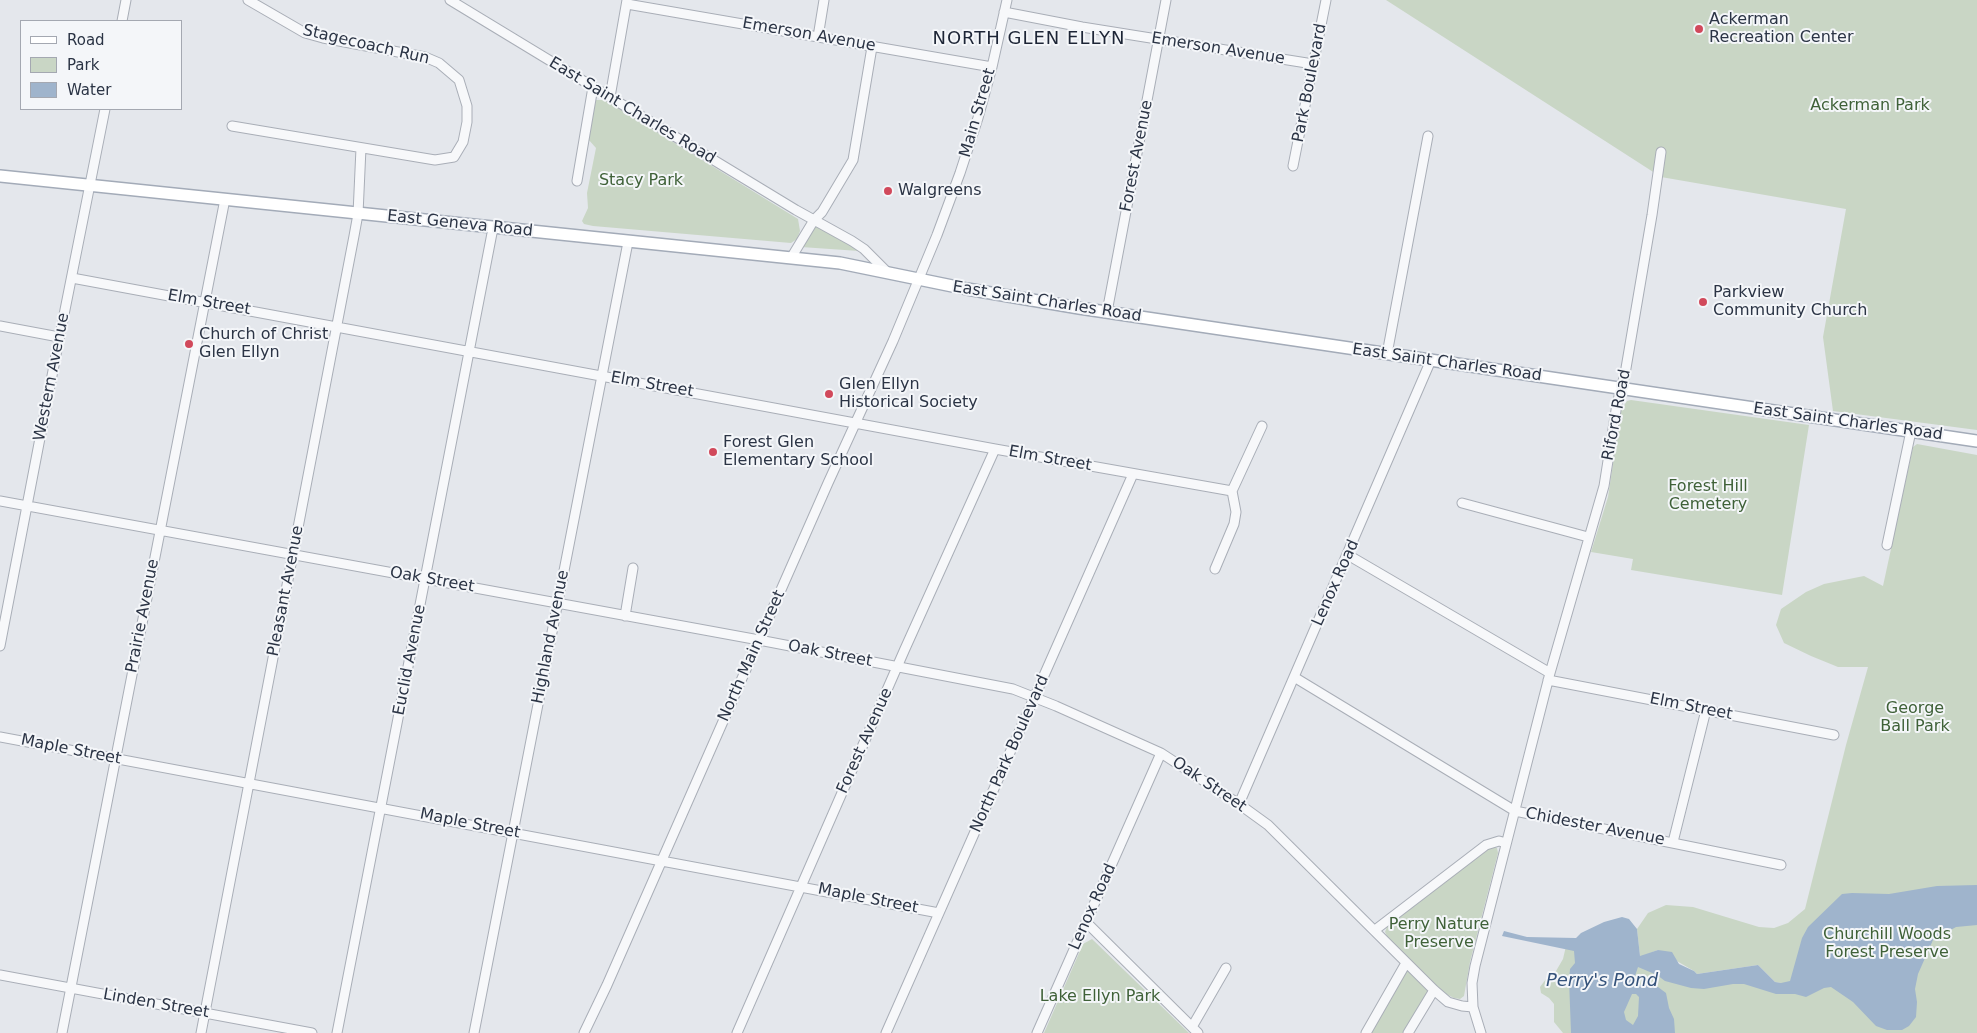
<!DOCTYPE html>
<html>
<head>
<meta charset="utf-8">
<style>
	body { margin:0 }
	#map { position:relative; width:1977px; height:1033px; overflow:hidden; background:#e4e7ec; font-family:"DejaVu Sans",sans-serif }
	canvas { display:block }
	.legend { position:absolute; left:20px; top:20px; width:162px; height:90px; box-sizing:border-box; background:#f4f6f9; border:1px solid #a4a8b1; margin:0; padding:6px 9px; list-style:none; font-size:15px; color:#2b3445 }
	.legend li { display:flex; align-items:center; gap:10px; height:25px }
	.legend b { width:25px; border:1px solid #a4a8b1 }
</style>
</head>
<body>
<div id="map">
<canvas width="1977" height="1033"></canvas>
<ul class="legend">
<li><b style="height:6px;background:#fff"></b>Road</li>
<li><b style="height:14px;background:#c9d6c5"></b>Park</li>
<li><b style="height:14px;background:#9fb4cc"></b>Water</li>
</ul>
</div>
<script>
const ctx = document.querySelector('canvas').getContext('2d');
ctx.lineJoin = 'round';
function fill(path, color) {
  ctx.fillStyle = color;
  ctx.fill(path, 'evenodd');
}
function shape(rows) {
  const path = new Path2D();
  for (const r of rows) {
    path.moveTo(r[0], r[1]);
    for (let i = 2; i < r.length; i += 2) path.lineTo(r[i], r[i + 1]);
  }
  return path;
}
function strokePath(path, color, width, dash) {
  ctx.strokeStyle = color;
  ctx.lineWidth = width;
  ctx.lineCap = dash ? 'butt' : 'round';
  ctx.setLineDash(dash || []);
  ctx.stroke(path);
}
function label(font, color, halo, rows, align = 'center') {
  ctx.font = font + ' "DejaVu Sans",sans-serif';
  ctx.lineWidth = 4;
  ctx.setLineDash([]);
  ctx.textBaseline = 'middle';
  ctx.strokeStyle = halo;
  ctx.fillStyle = color;
  for (const [text, x, y, turn = 0] of rows) {
    ctx.save();
    ctx.translate(x, y);
    ctx.rotate((+turn || 0) * Math.PI / 180);
    ctx.textAlign = isNaN(turn) ? turn : align;
    if (halo) ctx.strokeText(text, 0, 0);
    ctx.fillText(text, 0, 0);
    ctx.restore();
  }
}
const green = shape([
	[1386,0,1977,0,1977,430,1833,411,1823,337,1846,209,1661,177],
	[596,100,605,100,798,219,800,231,797,239,791,243,593,226,584,224,582,221,588,208,587,193,596,148,588,139],
	[815,225,859,250,859,251,801,247],
	[1631,400,1809,425,1782,595,1631,570,1633,559,1591,552,1608,497,1621,410,1627,401],
	[1917,444,1977,455,1977,1033,1563,1033,1554,1022,1554,1004,1549,998,1541,993,1540,987,1546,979,1556,971,1563,959,1566,946,1639,962,1674,978,1781,983,1775,982,1758,965,1697,974,1694,971,1658,950,1640,957,1637,929,1648,913,1666,905,1693,907,1759,927,1774,928,1788,923,1805,909,1846,745,1868,667,1838,667,1811,656,1784,643,1776,625,1781,609,1806,592,1824,584,1864,576,1883,586,1913,447],
	[1494,847,1497,848,1498,853,1470,962,1464,996,1460,999,1454,998,1446,994,1437,986,1409,1033,1362,1033,1406,956,1387,936,1385,932,1387,927,1490,848],
	[1092,939,1189,1033,1044,1033,1083,944]
]);
const water = shape([
	[1977,885,1977,925,1956,927,1933,940,1918,974,1915,989,1917,1002,1916,1017,1909,1026,1902,1030,1887,1030,1876,1026,1853,1002,1831,987,1824,988,1806,997,1795,994,1776,994,1744,984,1733,984,1704,989,1691,988,1665,981,1657,975,1638,967,1635,976,1637,983,1640,985,1643,984,1658,987,1666,993,1669,1008,1674,1019,1675,1033,1571,1033,1569,979,1570,969,1575,963,1574,951,1502,936,1504,931,1527,937,1576,938,1581,933,1604,922,1622,917,1629,919,1637,929,1640,956,1658,950,1672,952,1679,964,1694,971,1697,974,1758,965,1775,982,1781,983,1790,981,1802,938,1808,927,1842,894,1852,893,1889,894,1937,886],
	[1632,994,1636,994,1639,997,1638,1016,1633,1025,1626,1020,1624,1012]
]);
const minor = shape([
	[450,0,796,210,852,241,864,249,887,272],
	[627,4,992,67],
	[1004,12,1082,27,1313,64],
	[122,21,126,0],
	[818,37,824,0],
	[610,97,627,0],
	[232,126,435,160,454,157,463,142,467,122,467,106,459,80,439,63,425,57,323,38,305,33,248,0],
	[1293,166,1326,0],
	[577,181,593,87],
	[791,258,814,220,822,212,853,160,872,47],
	[72,278,995,449,1232,491],
	[1107,312,1166,0],
	[0,326,59,337],
	[1387,354,1428,136],
	[1232,491,1262,426],
	[0,501,759,640,1013,689,1056,706,1161,753,1239,804,1268,825,1434,990,1448,1002,1462,1006,1473,1007],
	[1462,503,1588,537],
	[1887,545,1911,431],
	[1348,555,1550,673],
	[1215,569,1234,524,1236,512,1232,491],
	[625,616,633,568],
	[0,646,56,355,105,109],
	[1294,677,1515,811,1781,865],
	[1548,680,1834,735],
	[0,737,939,913],
	[1239,804,1431,360],
	[1673,842,1706,710],
	[1086,922,1198,1033],
	[1375,930,1486,845,1499,841,1506,843],
	[0,975,312,1033],
	[1192,1027,1226,968],
	[62,1033,225,199],
	[201,1033,354,236,358,214,361,148],
	[337,1033,493,228],
	[474,1033,628,242],
	[584,1033,607,985,828,483,893,341,937,235,960,173,978,118,992,67,1007,0],
	[737,1033,904,651,995,449],
	[886,1033,1133,474],
	[1037,1033,1161,753],
	[1366,1033,1406,963],
	[1408,1033,1434,990],
	[1481,1033,1473,1007,1472,983,1475,966,1550,673,1604,486,1617,404,1625,374,1652,215,1661,152]
]);
const major = shape([
	[0,176,840,263,967,289,1079,308,1977,441]
]);
const markers = [
	[1699,29,5,"#d1495b"],
	[888,191,5,"#d1495b"],
	[1703,302,5,"#d1495b"],
	[189,344,5,"#d1495b"],
	[829,394,5,"#d1495b"],
	[713,452,5,"#d1495b"]
];
const poiNames = [
	["Ackerman",1709,20],
	["Recreation Center",1709,38],
	["Walgreens",898,191],
	["Parkview",1713,293],
	["Community Church",1713,311],
	["Church of Christ",199,335],
	["Glen Ellyn",199,353],
	["Glen Ellyn",839,385],
	["Historical Society",839,403],
	["Forest Glen",723,443],
	["Elementary School",723,461]
];
const streetNames = [
	["Emerson Avenue",809,35,10],
	["Stagecoach Run",366,45,13],
	["Emerson Avenue",1218,49,9],
	["Park Boulevard",1310,83,-79],
	["East Saint Charles Road",632,111,31],
	["Main Street",978,113,-74],
	["Forest Avenue",1137,156,-79],
	["East Geneva Road",460,224,6],
	["East Saint Charles Road",1047,302,9],
	["Elm Street",209,303,10],
	["East Saint Charles Road",1447,363,8],
	["Western Avenue",52,377,-79],
	["Elm Street",652,385,10],
	["Riford Road",1617,415,-79],
	["East Saint Charles Road",1848,422,8],
	["Elm Street",1050,459,10],
	["Oak Street",432,580,10],
	["Lenox Road",1336,583,-66],
	["Pleasant Avenue",286,591,-79],
	["Prairie Avenue",143,616,-79],
	["Highland Avenue",551,637,-79],
	["Oak Street",830,654,11],
	["North Main Street",752,656,-66],
	["Euclid Avenue",410,660,-79],
	["Elm Street",1691,707,11],
	["Forest Avenue",865,741,-66],
	["Maple Street",71,750,11],
	["North Park Boulevard",1010,754,-66],
	["Oak Street",1209,785,34],
	["Maple Street",470,824,11],
	["Chidester Avenue",1595,827,11],
	["Maple Street",868,899,11],
	["Lenox Road",1093,907,-66],
	["Linden Street",156,1004,10]
];
const parkNames = [
	["Ackerman Park",1870,106],
	["Stacy Park",641,181],
	["Forest Hill",1708,487],
	["Cemetery",1708,505],
	["George",1915,709],
	["Ball Park",1915,727],
	["Perry Nature",1439,925],
	["Preserve",1439,943],
	["Churchill Woods",1887,935],
	["Forest Preserve",1887,953],
	["Lake Ellyn Park",1100,997]
];
const neighbourhoodNames = [
	["NORTH GLEN ELLYN",1029,39]
];
const waterNames = [
	["Perry's Pond",1602,981]
];
fill(green, '#c9d6c5');
fill(water, '#9fb4cc');
strokePath(minor, '#a9aeb7', 11);
strokePath(major, '#a3abb8', 14);
strokePath(minor, '#f7f8fa', 9);
strokePath(major, '#fff', 11);
for (const [x, y, r, color] of markers) {
  const dot = new Path2D();
  dot.arc(x, y, r, 0, 2 * Math.PI);
  ctx.fillStyle = color;
  ctx.fill(dot);
  strokePath(dot, '#f4f6f9', 2);
}
label('16px', '#2b3445', '#f4f6f9', poiNames, 'left');
label('16px', '#2b3445', '#f4f6f9', streetNames);
label('16px', '#3f6138', '#f4f6f9', parkNames);
ctx.letterSpacing = '1px';
label('18px', '#1d2536', '#f4f6f9', neighbourhoodNames);
ctx.letterSpacing = '0px';
label('italic 18px', '#34527a', '#f4f6f9', waterNames);
</script>
</body>
</html>
